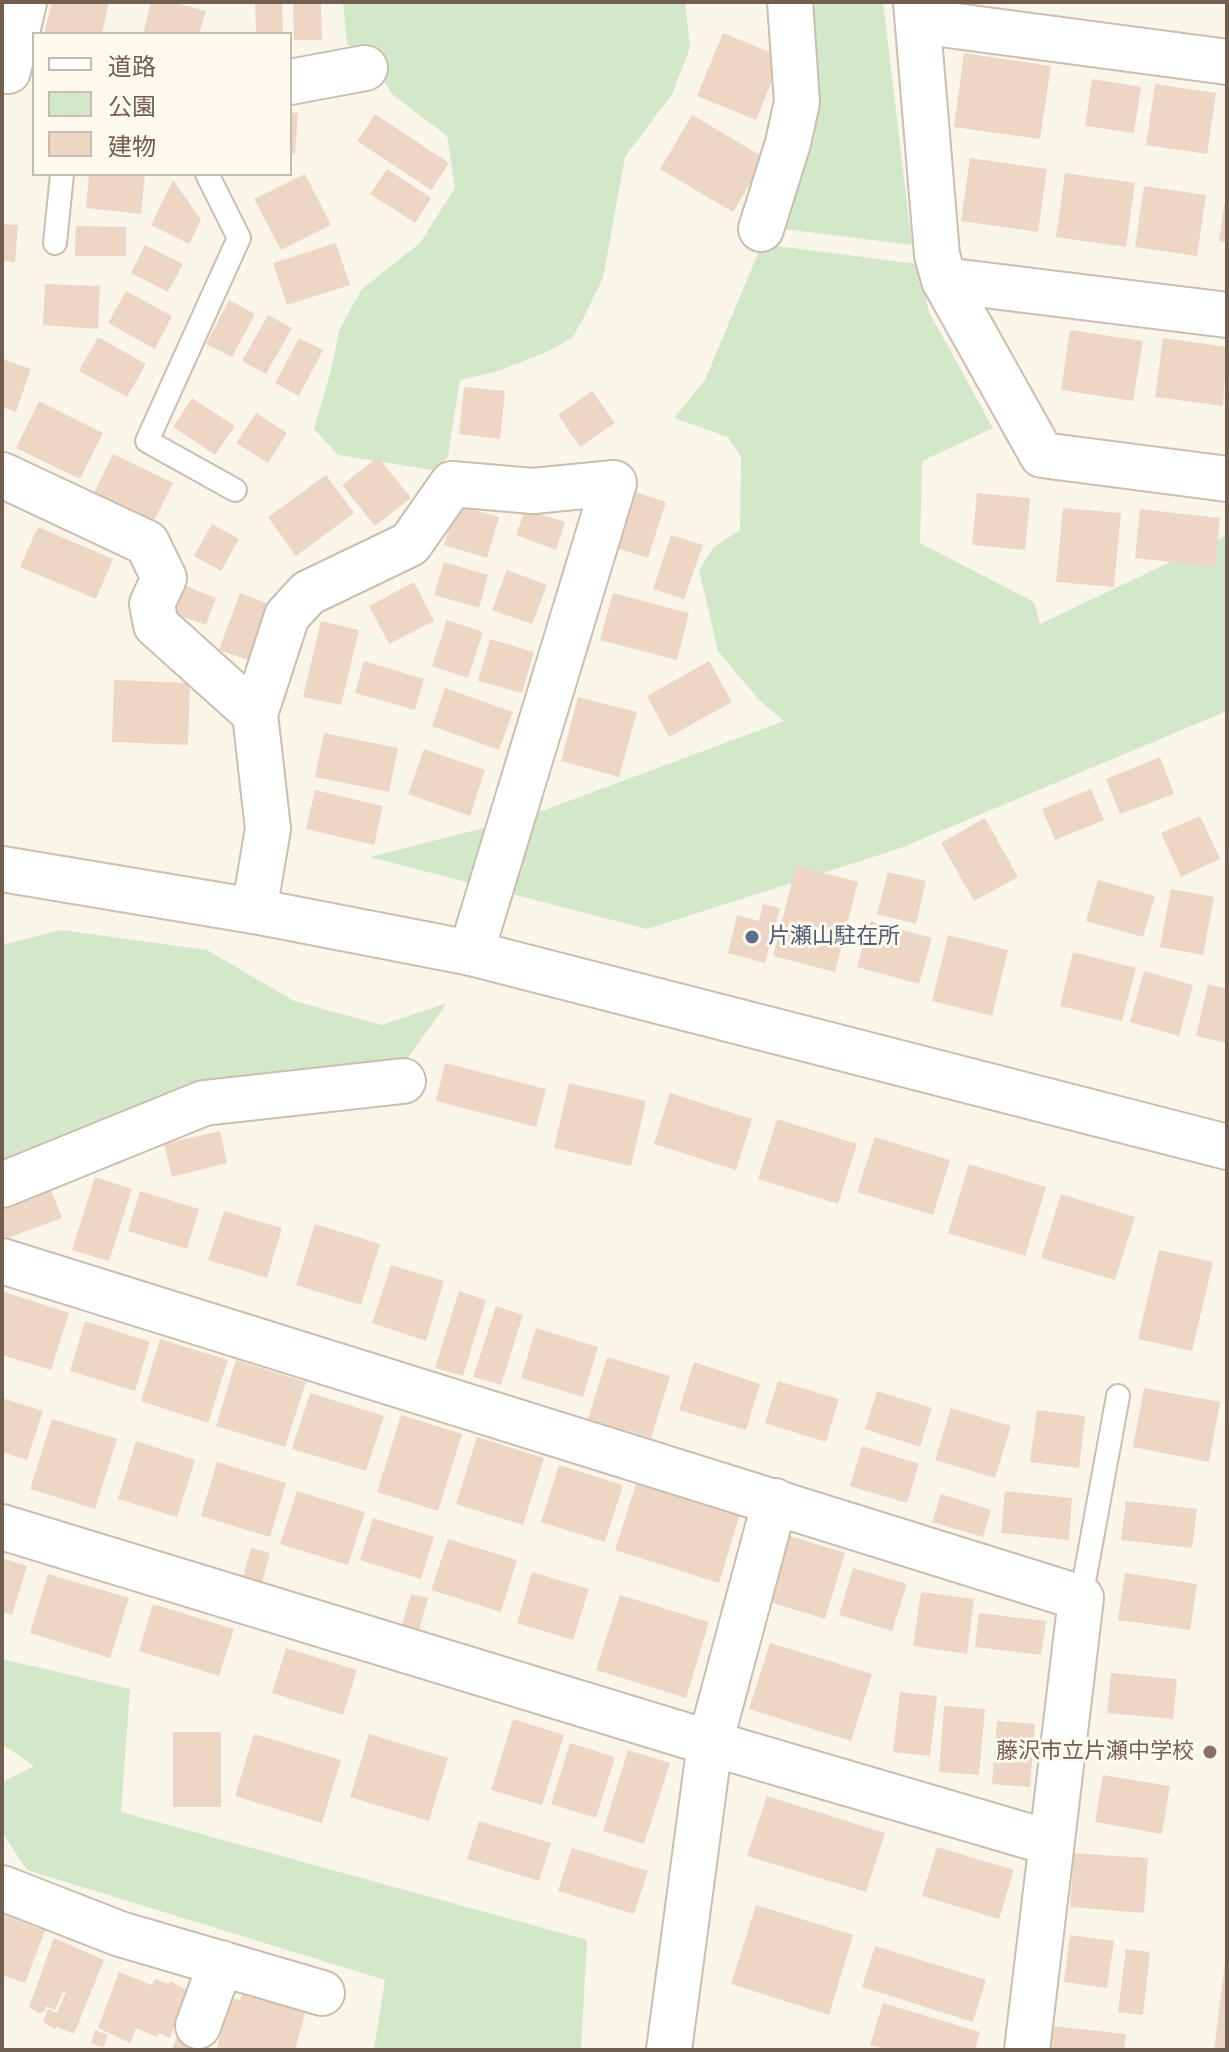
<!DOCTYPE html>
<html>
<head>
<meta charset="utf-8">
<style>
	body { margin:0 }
	#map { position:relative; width:1229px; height:2052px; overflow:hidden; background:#faf5e9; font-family:Montserrat,"Noto Sans JP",sans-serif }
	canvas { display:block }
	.frame { position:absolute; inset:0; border:4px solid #725e4f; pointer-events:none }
	.legend { position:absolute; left:32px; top:32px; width:260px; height:144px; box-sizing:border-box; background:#fdf9ef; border:2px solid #c5bbaf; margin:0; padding:10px 14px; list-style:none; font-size:24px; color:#725e4f }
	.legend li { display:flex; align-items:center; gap:16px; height:40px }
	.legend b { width:40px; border:2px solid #c5bbaf }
</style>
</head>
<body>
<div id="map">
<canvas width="1229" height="2052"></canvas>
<div class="frame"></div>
<ul class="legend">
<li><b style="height:10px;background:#fff"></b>道路</li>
<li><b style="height:22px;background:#d3e7c9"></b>公園</li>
<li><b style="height:22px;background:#edd7c4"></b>建物</li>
</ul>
</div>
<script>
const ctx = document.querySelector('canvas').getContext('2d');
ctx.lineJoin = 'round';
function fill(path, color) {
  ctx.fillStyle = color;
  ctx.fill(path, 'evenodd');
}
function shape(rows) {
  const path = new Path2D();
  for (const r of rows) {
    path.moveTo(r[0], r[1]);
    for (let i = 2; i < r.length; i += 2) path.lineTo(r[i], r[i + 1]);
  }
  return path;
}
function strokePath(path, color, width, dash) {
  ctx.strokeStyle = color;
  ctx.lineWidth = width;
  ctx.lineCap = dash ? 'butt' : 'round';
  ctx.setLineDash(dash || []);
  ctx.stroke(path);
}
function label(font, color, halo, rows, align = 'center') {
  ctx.font = font + ' Montserrat,"Noto Sans JP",sans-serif';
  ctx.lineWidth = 6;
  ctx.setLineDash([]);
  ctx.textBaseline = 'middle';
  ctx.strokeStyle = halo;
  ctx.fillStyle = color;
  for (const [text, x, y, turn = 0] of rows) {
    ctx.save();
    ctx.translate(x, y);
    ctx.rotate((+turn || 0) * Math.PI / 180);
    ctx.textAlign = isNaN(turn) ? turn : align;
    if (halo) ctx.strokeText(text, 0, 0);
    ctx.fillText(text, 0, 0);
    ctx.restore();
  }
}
const green = shape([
	[343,2,685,2,690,48,672,94,625,157,603,278,583,319,573,337,549,351,496,372,460,380,448,456,438,471,338,455,314,429,331,370,339,331,361,290,420,243,455,188,447,136,392,94,369,55,347,44],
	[825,2,883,2,912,245,784,229,815,135,797,10],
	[762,244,917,264,929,312,993,428,922,461,920,543,1034,602,1040,624,1227,535,1227,711,898,849,647,929,370,857,523,818,784,721,759,700,718,651,699,570,713,548,740,530,741,457,728,437,674,418,705,380],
	[61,930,207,950,294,1001,382,1025,447,1003,405,1062,2,1169,2,945],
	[2,1659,130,1689,121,1812,587,1940,581,2050,374,2050,385,1980,27,1870,2,1832,2,1789,6,1780,34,1766,2,1744]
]);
const building = shape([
	[52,2,109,2,102,34,44,34],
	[151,2,172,2,206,11,199,34,143,34],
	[255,2,282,2,283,34,256,34],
	[293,2,321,2,322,40,294,40],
	[723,33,782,57,756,120,697,96],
	[964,53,1051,66,1040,139,954,127],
	[1092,79,1141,87,1134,133,1085,126],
	[1155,84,1216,93,1207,154,1146,145],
	[290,112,298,113,295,154,290,153],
	[375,114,449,163,431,190,357,141],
	[692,115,765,158,733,212,660,169],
	[970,158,1047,169,1038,232,961,221],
	[387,169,431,198,415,223,370,194],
	[1065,173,1135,183,1126,247,1056,237],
	[89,174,145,174,141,214,86,208],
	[305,174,331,225,281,250,254,199],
	[173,180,201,220,189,244,151,225],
	[1144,186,1206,195,1197,256,1135,247],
	[1225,201,1227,201,1227,242,1219,241],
	[2,224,18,225,15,262,2,261],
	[76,226,126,227,126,256,75,256],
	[336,243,350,285,287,305,273,263],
	[145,245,183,264,168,292,131,273],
	[45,284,100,286,98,329,43,325],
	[126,291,172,316,155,349,108,323],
	[229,300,255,314,232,357,206,344],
	[268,315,292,328,266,374,242,361],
	[1070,330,1143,341,1133,401,1061,390],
	[98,337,146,364,127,397,79,371],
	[299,338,323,350,299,396,275,383],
	[1163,338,1227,347,1223,406,1155,397],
	[2,359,31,369,16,412,2,407],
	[464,387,505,391,500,439,459,434],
	[592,391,615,423,580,447,558,415],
	[192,398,235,426,215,455,173,427],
	[39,401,103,433,80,479,16,448],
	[256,413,287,433,268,463,236,443],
	[113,454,173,483,153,523,94,493],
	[378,457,411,498,375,526,342,485],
	[326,475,354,513,296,556,268,517],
	[635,492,666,502,648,558,617,548],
	[977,493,1030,498,1025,550,972,545],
	[456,505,499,517,487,558,444,545],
	[1063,508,1121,513,1114,587,1056,582],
	[525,509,565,522,556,550,516,535],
	[1140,509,1220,518,1215,567,1135,558],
	[212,524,239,539,221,571,194,556],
	[38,527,113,559,96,599,20,567],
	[671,535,703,545,684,599,653,589],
	[444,562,488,575,479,608,434,595],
	[507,570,547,585,532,624,492,610],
	[414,582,434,621,389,644,369,606],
	[181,584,216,598,206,625,170,612],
	[240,593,269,604,248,660,219,650],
	[613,593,689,613,677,660,600,640],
	[447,620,483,632,468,678,432,666],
	[321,621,359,630,341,705,303,697],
	[490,639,534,652,522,693,478,681],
	[364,661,424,679,415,710,355,693],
	[709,661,732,702,669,737,647,696],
	[114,680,190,683,188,745,112,742],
	[445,688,513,712,499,750,432,726],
	[578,697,637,712,619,777,561,761],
	[324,733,398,748,389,792,315,777],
	[424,749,485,770,470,816,408,794],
	[1160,757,1174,794,1120,814,1106,779],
	[1091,789,1104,820,1055,840,1042,809],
	[315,790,383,806,374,845,306,829],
	[1200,816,1220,859,1181,877,1161,833],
	[985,818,1018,877,974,901,941,843],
	[796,866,858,882,835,972,773,956],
	[888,872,926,881,916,924,877,914],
	[1098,880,1155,896,1143,937,1086,921],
	[1171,889,1214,897,1203,955,1160,947],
	[763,904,780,908,765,963,728,953,737,915,759,921],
	[870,921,932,938,919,984,857,967],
	[948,935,1008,950,992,1016,932,1001],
	[1073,952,1136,968,1122,1021,1060,1006],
	[1144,971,1193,985,1179,1036,1130,1022],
	[1208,984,1227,989,1227,1043,1196,1036],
	[445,1063,546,1089,536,1127,436,1101],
	[569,1083,646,1101,631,1166,554,1148],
	[670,1093,752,1119,736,1170,654,1144],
	[777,1119,857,1144,838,1204,758,1179],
	[220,1131,227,1163,172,1177,164,1144],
	[875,1137,950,1160,933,1215,857,1192],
	[969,1164,1046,1187,1025,1256,948,1233],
	[95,1177,132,1189,109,1261,72,1250],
	[50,1187,62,1218,2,1240,2,1205],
	[140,1191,199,1209,187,1249,128,1231],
	[1061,1194,1135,1217,1115,1280,1041,1258],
	[224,1211,282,1228,267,1278,208,1260],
	[315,1224,380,1244,361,1305,296,1285],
	[1159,1250,1213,1262,1192,1351,1138,1339],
	[391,1265,444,1281,426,1341,372,1323],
	[2,1291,69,1313,51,1370,2,1355],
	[459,1291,486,1300,463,1376,435,1368],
	[496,1306,523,1315,501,1385,473,1377],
	[85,1321,150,1342,135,1391,70,1371],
	[536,1328,598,1347,583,1397,521,1378],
	[160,1339,228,1360,208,1423,141,1401],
	[607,1357,670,1376,651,1438,588,1419],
	[236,1360,306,1382,285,1447,216,1426],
	[694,1362,760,1384,746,1430,679,1410],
	[778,1381,839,1399,826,1442,765,1423],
	[1144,1388,1220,1402,1209,1462,1133,1447],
	[877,1391,932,1408,920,1447,865,1429],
	[310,1393,384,1416,366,1471,292,1449],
	[2,1398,43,1411,27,1460,2,1452],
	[951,1408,1011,1426,995,1478,935,1460],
	[1037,1410,1085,1416,1079,1468,1030,1462],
	[401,1415,462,1434,438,1511,377,1492],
	[52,1419,117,1439,95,1509,30,1489],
	[477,1437,544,1458,523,1525,456,1504],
	[136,1441,195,1460,177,1517,118,1499],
	[862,1446,919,1464,907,1503,850,1486],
	[217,1462,286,1483,270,1537,201,1516],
	[559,1465,623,1485,605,1542,541,1522],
	[637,1481,740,1514,719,1583,615,1550],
	[297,1491,365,1512,348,1565,280,1544],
	[1005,1491,1072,1498,1069,1540,1001,1533],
	[941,1494,991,1510,983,1537,932,1522],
	[1126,1501,1197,1509,1192,1548,1121,1540],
	[373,1518,434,1537,421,1579,360,1560],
	[790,1536,845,1553,825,1619,770,1602],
	[448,1539,517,1560,501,1612,431,1590],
	[251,1548,270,1553,262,1583,243,1577],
	[2,1558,27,1566,12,1615,2,1612],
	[853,1568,907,1584,892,1631,839,1615],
	[532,1572,589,1589,573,1640,517,1623],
	[1125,1573,1197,1584,1190,1630,1118,1620],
	[48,1574,129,1598,110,1658,30,1633],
	[921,1592,974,1599,967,1654,913,1646],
	[411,1594,428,1598,419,1630,402,1625],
	[620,1595,709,1622,686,1698,596,1670],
	[153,1604,234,1629,219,1676,139,1651],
	[979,1613,1046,1621,1041,1655,975,1647],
	[770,1643,872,1674,851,1741,749,1709],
	[286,1648,357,1670,343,1715,272,1693],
	[1111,1673,1177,1679,1173,1719,1107,1713],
	[900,1692,937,1696,930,1756,893,1752],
	[944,1706,985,1709,979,1775,939,1772],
	[513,1719,564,1735,542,1805,491,1790],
	[997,1721,1035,1724,1030,1787,992,1784],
	[173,1732,221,1732,221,1807,173,1807],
	[254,1734,341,1760,322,1823,235,1796],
	[369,1734,448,1758,429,1821,350,1797],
	[570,1743,615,1757,596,1818,551,1804],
	[628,1750,670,1763,644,1844,603,1831],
	[1103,1775,1170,1786,1162,1834,1095,1822],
	[767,1796,885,1833,866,1892,747,1856],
	[479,1821,551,1843,539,1881,467,1859],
	[937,1847,1014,1870,999,1919,922,1896],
	[572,1848,648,1871,634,1914,558,1891],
	[1074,1853,1148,1858,1144,1913,1070,1907],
	[756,1905,853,1935,829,2015,731,1984],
	[2,1914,45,1931,25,1983,2,1975],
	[1070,1935,1114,1941,1107,1988,1064,1982],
	[54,1938,104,1960,74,2034,57,2027,55,2029,43,2022,48,2009,57,2013,66,1992,63,1991,55,2010,46,2006,44,2012,39,2013,29,2007],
	[875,1946,986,1980,973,2022,862,1987],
	[1126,1949,1150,1952,1143,2015,1118,2012],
	[1225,1962,1227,2050,1214,2050],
	[119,1972,152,1985,155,1979,169,1984,170,1981,188,1991,170,2038,159,2033,157,2037,136,2028,130,2043,98,2028],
	[243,1992,306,2011,295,2050,216,2050,231,1998,240,2000],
	[883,2003,980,2032,975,2050,888,2050,870,2045],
	[1052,2026,1126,2034,1124,2050,1049,2050],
	[180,2028,193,2032,187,2050,172,2050],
	[95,2030,108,2035,103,2048,91,2043]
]);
const lane = shape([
	[207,174,239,238,147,441,235,490],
	[55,243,62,174],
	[1081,1598,1118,1396]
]);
const street = shape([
	[916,2,937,255,944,280,1227,315],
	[918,21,1227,62],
	[2,71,8,71,24,2],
	[290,82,365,68],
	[761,229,788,143,797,102,790,2],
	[2,475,147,543,164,578,152,604,156,625,255,714],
	[254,911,268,829,255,714,287,616,308,593,410,544,452,484,533,491,614,483,471,953],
	[2,1185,204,1103,403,1081],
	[2,1261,1081,1598,1027,2050],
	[2,1527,710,1743,1051,1843],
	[2,1888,120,1934,322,1993],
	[198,2026,221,1963],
	[669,2050,710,1743,775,1501]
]);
const secondary = shape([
	[944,280,1042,455,1227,479],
	[2,869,254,911,471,953,1227,1147]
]);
const markers = [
	[752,937,8,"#5c6f8a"],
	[1210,1752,8,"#8d6e63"]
];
const serviceNames = [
	["片瀬山駐在所",768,937]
];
const educationNames = [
	["藤沢市立片瀬中学校",1194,1752]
];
fill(green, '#d3e7c9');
fill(building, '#edd7c4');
strokePath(lane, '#cbbdb0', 26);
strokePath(street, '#cbbdb0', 48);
strokePath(secondary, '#cdbeae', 48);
strokePath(lane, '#fff', 22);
strokePath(street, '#fff', 44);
strokePath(secondary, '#fff', 44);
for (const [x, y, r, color] of markers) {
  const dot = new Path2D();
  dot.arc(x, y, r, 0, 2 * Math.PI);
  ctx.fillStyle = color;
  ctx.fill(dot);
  strokePath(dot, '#fdf9ef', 3);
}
label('22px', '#4e5e75', '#fdf9ef', serviceNames, 'left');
label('22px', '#785e54', '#fdf9ef', educationNames, 'right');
</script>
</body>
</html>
